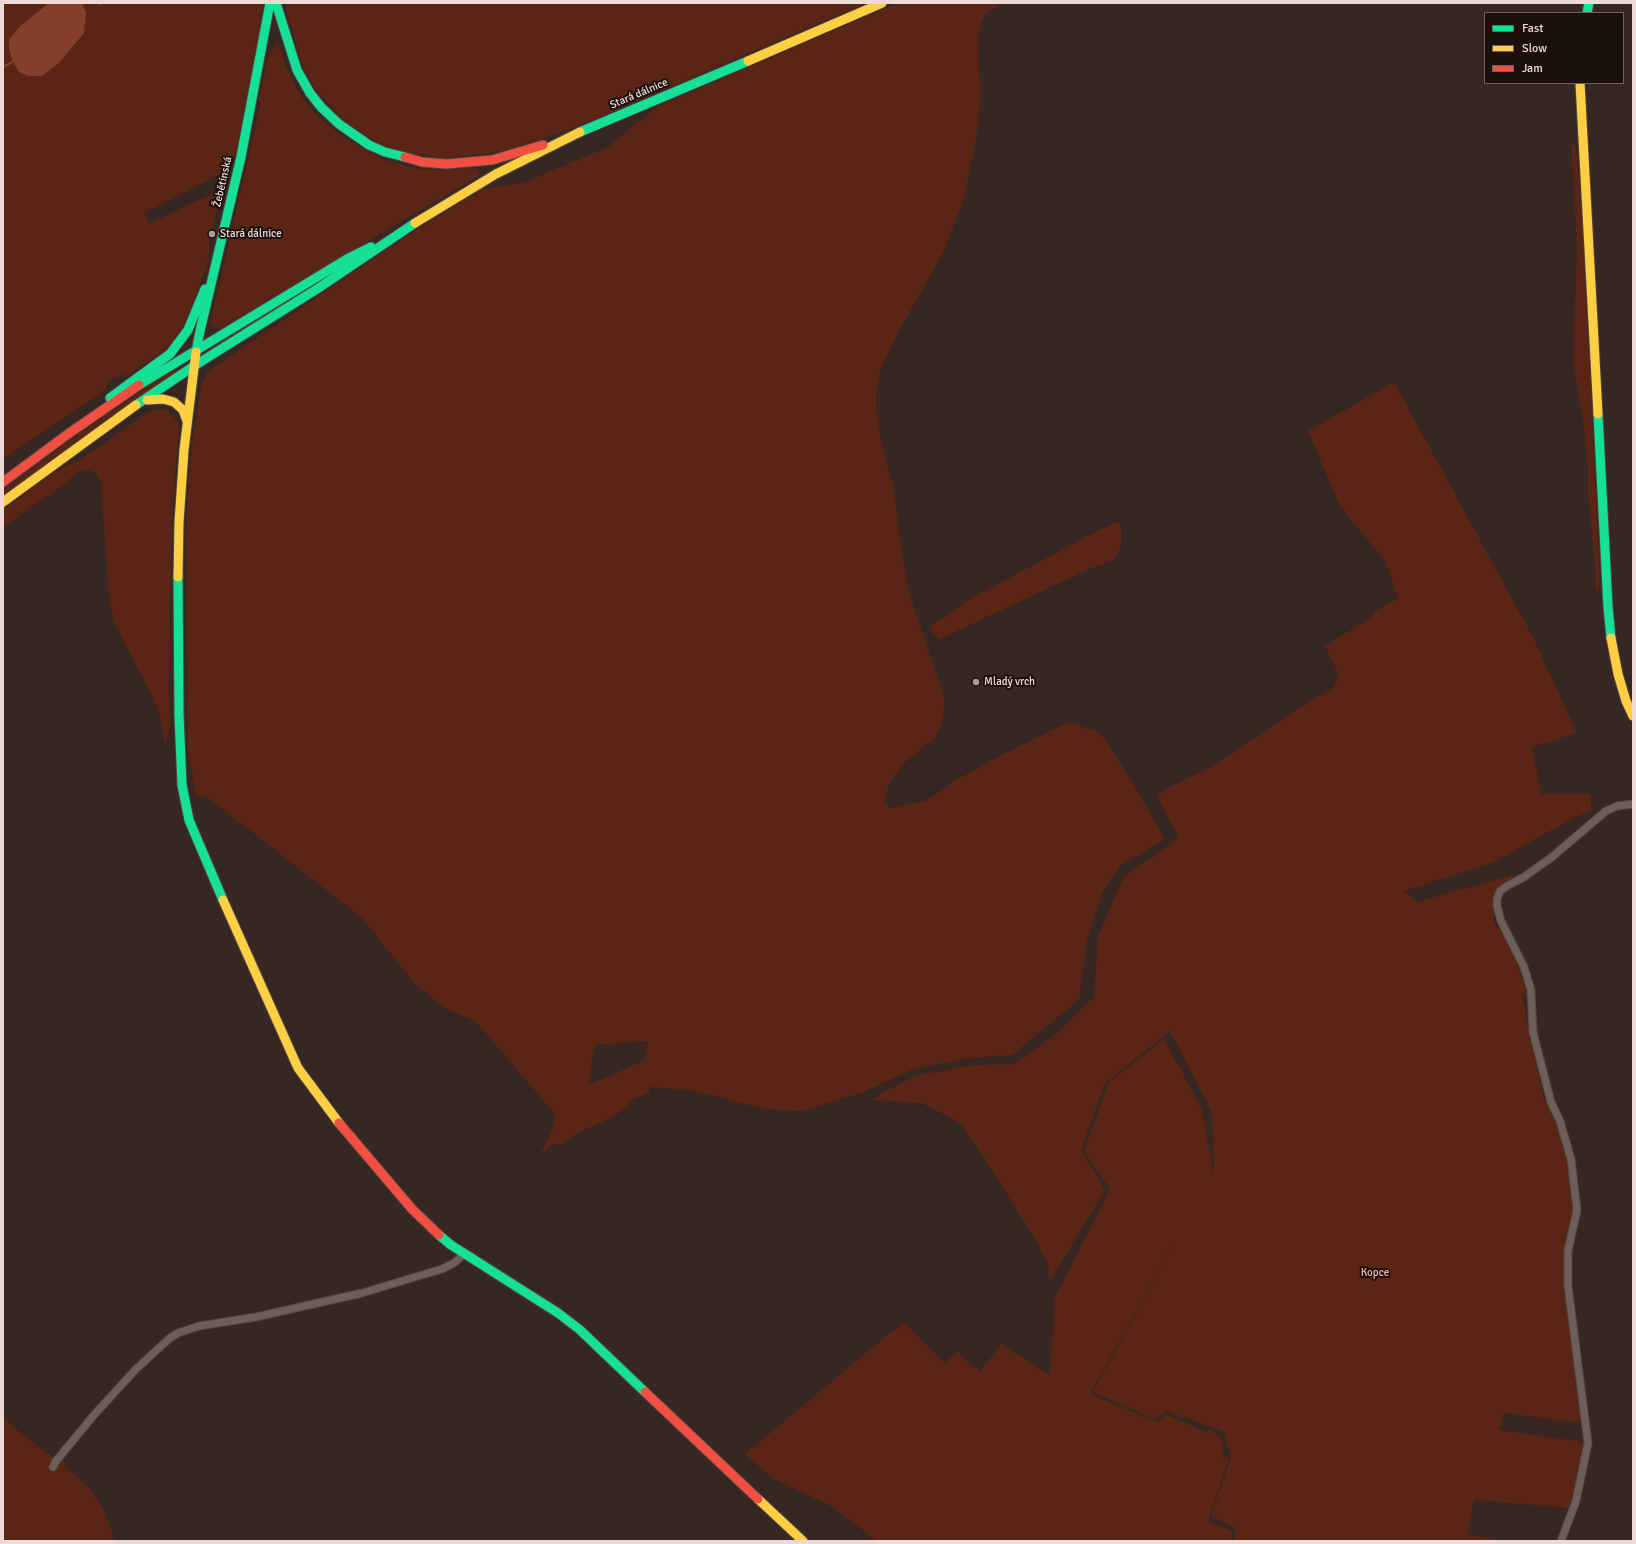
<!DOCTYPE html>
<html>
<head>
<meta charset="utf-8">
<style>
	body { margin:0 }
	#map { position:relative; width:1636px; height:1544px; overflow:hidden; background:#362723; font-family:Signika,sans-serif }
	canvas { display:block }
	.frame { position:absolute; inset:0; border:4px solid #eddad5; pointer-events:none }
	.legend { position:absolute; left:1484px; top:12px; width:140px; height:72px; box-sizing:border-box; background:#1c100d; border:1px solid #70615d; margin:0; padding:5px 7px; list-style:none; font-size:12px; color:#eddad5 }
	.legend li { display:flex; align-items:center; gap:8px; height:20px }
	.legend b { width:20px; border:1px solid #70615d }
</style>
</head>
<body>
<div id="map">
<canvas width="1636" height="1544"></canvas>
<div class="frame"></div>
<ul class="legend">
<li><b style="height:5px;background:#16e098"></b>Fast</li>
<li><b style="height:5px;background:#ffcf43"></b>Slow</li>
<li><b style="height:5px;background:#f24e42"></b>Jam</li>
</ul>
</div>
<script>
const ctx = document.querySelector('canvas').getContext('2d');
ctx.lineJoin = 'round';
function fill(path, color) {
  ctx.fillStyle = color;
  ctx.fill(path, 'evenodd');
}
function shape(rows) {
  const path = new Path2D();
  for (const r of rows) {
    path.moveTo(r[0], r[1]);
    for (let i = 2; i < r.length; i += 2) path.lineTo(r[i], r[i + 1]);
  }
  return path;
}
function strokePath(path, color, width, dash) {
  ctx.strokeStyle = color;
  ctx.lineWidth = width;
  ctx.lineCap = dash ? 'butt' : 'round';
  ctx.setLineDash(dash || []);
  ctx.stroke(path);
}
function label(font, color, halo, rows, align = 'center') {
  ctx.font = font + ' Signika,sans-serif';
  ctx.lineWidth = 4;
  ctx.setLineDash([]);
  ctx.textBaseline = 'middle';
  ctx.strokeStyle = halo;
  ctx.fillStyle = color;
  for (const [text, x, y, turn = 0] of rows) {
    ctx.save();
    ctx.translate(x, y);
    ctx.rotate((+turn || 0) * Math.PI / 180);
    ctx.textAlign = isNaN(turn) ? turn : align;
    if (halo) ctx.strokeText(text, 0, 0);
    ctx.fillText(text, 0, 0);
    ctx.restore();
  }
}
const green = shape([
	[3,3,49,3,20,26,19,72,28,76,42,75,86,12,82,3,264,3,236,155,228,164,225,172,144,213,149,224,211,194,220,185,222,190,210,238,208,263,183,328,165,350,131,373,109,380,105,389,97,396,3,459],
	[284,3,866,3,577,127,511,149,491,153,446,158,423,156,387,146,372,139,350,125,334,110,315,89,303,67],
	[898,3,1005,3,992,9,985,15,981,22,978,41,980,91,979,119,974,151,963,201,943,253,900,329,882,366,876,392,876,408,882,446,894,488,900,541,910,596,944,697,944,709,942,723,938,733,932,740,903,764,889,784,884,800,885,804,892,808,925,801,941,791,959,777,958,779,994,759,1069,722,1101,733,1134,785,1165,839,1120,866,1102,892,1087,940,1079,1000,1012,1055,969,1058,911,1070,864,1092,802,1111,764,1109,690,1090,649,1087,649,1093,634,1099,615,1116,584,1130,559,1145,554,1144,540,1155,552,1130,556,1115,476,1022,445,1008,414,983,362,918,206,796,196,797,188,752,186,520,193,437,201,386,207,372,417,229,484,189,525,182,608,147,658,106],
	[648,1041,645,1060,589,1085,594,1045],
	[278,41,286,67,301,96,318,117,345,138,382,159,419,169,445,170,476,168,480,175,219,329,210,324,261,103,258,101,268,56],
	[1571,140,1576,148,1582,214,1600,582,1597,595,1595,586,1596,575,1588,493,1588,468,1583,419,1573,363,1577,250],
	[175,368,177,369,177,372,3,497,3,490,84,430],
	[1394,382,1534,639,1577,733,1532,747,1541,794,1591,794,1591,811,1573,818,1494,862,1404,891,1417,902,1517,874,1493,895,1494,923,1509,941,1527,993,1522,995,1543,1096,1555,1117,1569,1161,1572,1216,1564,1253,1576,1388,1582,1423,1504,1413,1499,1430,1585,1442,1569,1508,1474,1500,1468,1535,1511,1541,1233,1541,1236,1528,1211,1516,1231,1457,1223,1431,1166,1411,1155,1419,1093,1392,1177,1238,1090,1394,1157,1422,1166,1415,1202,1430,1207,1434,1210,1430,1221,1438,1224,1458,1229,1457,1208,1521,1232,1531,1232,1541,877,1541,833,1507,772,1478,745,1454,885,1337,905,1322,944,1363,958,1352,980,1372,1001,1344,1050,1375,1055,1298,1110,1189,1084,1151,1109,1082,1164,1039,1202,1109,1213,1173,1214,1171,1212,1112,1170,1031,1105,1083,1081,1150,1105,1190,1050,1281,1048,1264,1038,1244,977,1146,969,1137,963,1126,951,1118,921,1103,870,1100,914,1076,974,1065,1015,1064,1057,1033,1094,997,1098,936,1124,876,1179,838,1156,795,1168,788,1207,769,1248,743,1300,707,1331,689,1334,687,1339,675,1325,646,1370,618,1375,611,1398,599,1385,561,1340,506,1308,431],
	[156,409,165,410,173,415,179,425,172,519,169,668,170,727,165,745,160,716,153,697,114,623,109,598,101,483,96,473,86,469,78,472,56,491,28,509,3,529,3,510,54,472,78,461,147,413],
	[1116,522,1120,523,1121,527,1121,545,1119,552,1112,561,1089,569,940,639,932,632,930,627,932,625,970,599,1097,531],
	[3,1416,15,1428,49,1455,63,1460,65,1466,91,1490,103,1508,111,1528,114,1541,3,1541]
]);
const water = shape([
	[49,3,82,3,86,12,84,33,59,63,42,76,28,76,19,72,13,62,9,50,9,40,20,26]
]);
const stream = shape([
	[99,3,99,4],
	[3,67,14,61]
]);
const street = shape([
	[53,1467,56,1461,94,1415,136,1369,170,1338,178,1333,199,1326,256,1317,362,1293,442,1269,454,1263,464,1254],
	[1561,1541,1576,1501,1588,1443,1568,1286,1568,1251,1577,1210,1571,1159,1560,1121,1551,1102,1533,1032,1531,990,1524,967,1501,921,1497,906,1497,899,1500,891,1507,886,1524,877,1552,857,1606,811,1617,806,1633,804]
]);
const fast = shape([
	[276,3,297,70,310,93,321,107,339,124,369,145,385,152,405,157],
	[1587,13,1589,3],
	[580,132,748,61],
	[196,352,200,331,241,157,270,3],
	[139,385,347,259,371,247],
	[110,398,170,354,188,330,205,289],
	[136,405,194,366,317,289,415,223],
	[1598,414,1608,607,1611,638],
	[178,577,179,715,182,785,189,820,223,900],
	[439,1235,451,1245,558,1313,579,1329,645,1392]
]);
const slow = shape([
	[748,61,882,3],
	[1580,83,1598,414],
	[415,223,496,174,580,132],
	[147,400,163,399,174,402,183,410,187,421],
	[3,502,136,405],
	[178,577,179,522,184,450,196,352],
	[1611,638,1618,674,1626,701,1633,716],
	[223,900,298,1068,339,1123],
	[758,1499,803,1541]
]);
const jam = shape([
	[405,157,422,162,446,164,492,160,543,145],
	[3,482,68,434,139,385],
	[339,1123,412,1209,439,1235],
	[645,1392,758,1499]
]);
const markers = [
	[212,234,4,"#ad9b97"],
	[976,682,4,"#ad9b97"]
];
const streetNames = [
	["Stará dálnice",639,94,-23],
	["Žebětínská",223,182,-77]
];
const poiNames = [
	["Stará dálnice",220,234],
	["Mladý vrch",984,682]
];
const parkNames = [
	["Kopce",1375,1273]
];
fill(green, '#5a2515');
fill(water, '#833f2a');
strokePath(stream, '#833f2a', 2.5);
strokePath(street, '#534542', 9);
strokePath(fast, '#534542', 11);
strokePath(slow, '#534542', 11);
strokePath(jam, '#534542', 11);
strokePath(street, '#6b5e5b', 7);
strokePath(fast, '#16e098', 9);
strokePath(slow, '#ffcf43', 9);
strokePath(jam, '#f24e42', 9);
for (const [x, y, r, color] of markers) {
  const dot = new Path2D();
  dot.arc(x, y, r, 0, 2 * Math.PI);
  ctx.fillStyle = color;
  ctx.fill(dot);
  strokePath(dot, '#1c100d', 1.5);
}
label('11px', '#eddad5', '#1c100d', streetNames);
label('11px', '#eddad5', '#1c100d', poiNames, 'left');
label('11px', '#fab8a4', '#1c100d', parkNames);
</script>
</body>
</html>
